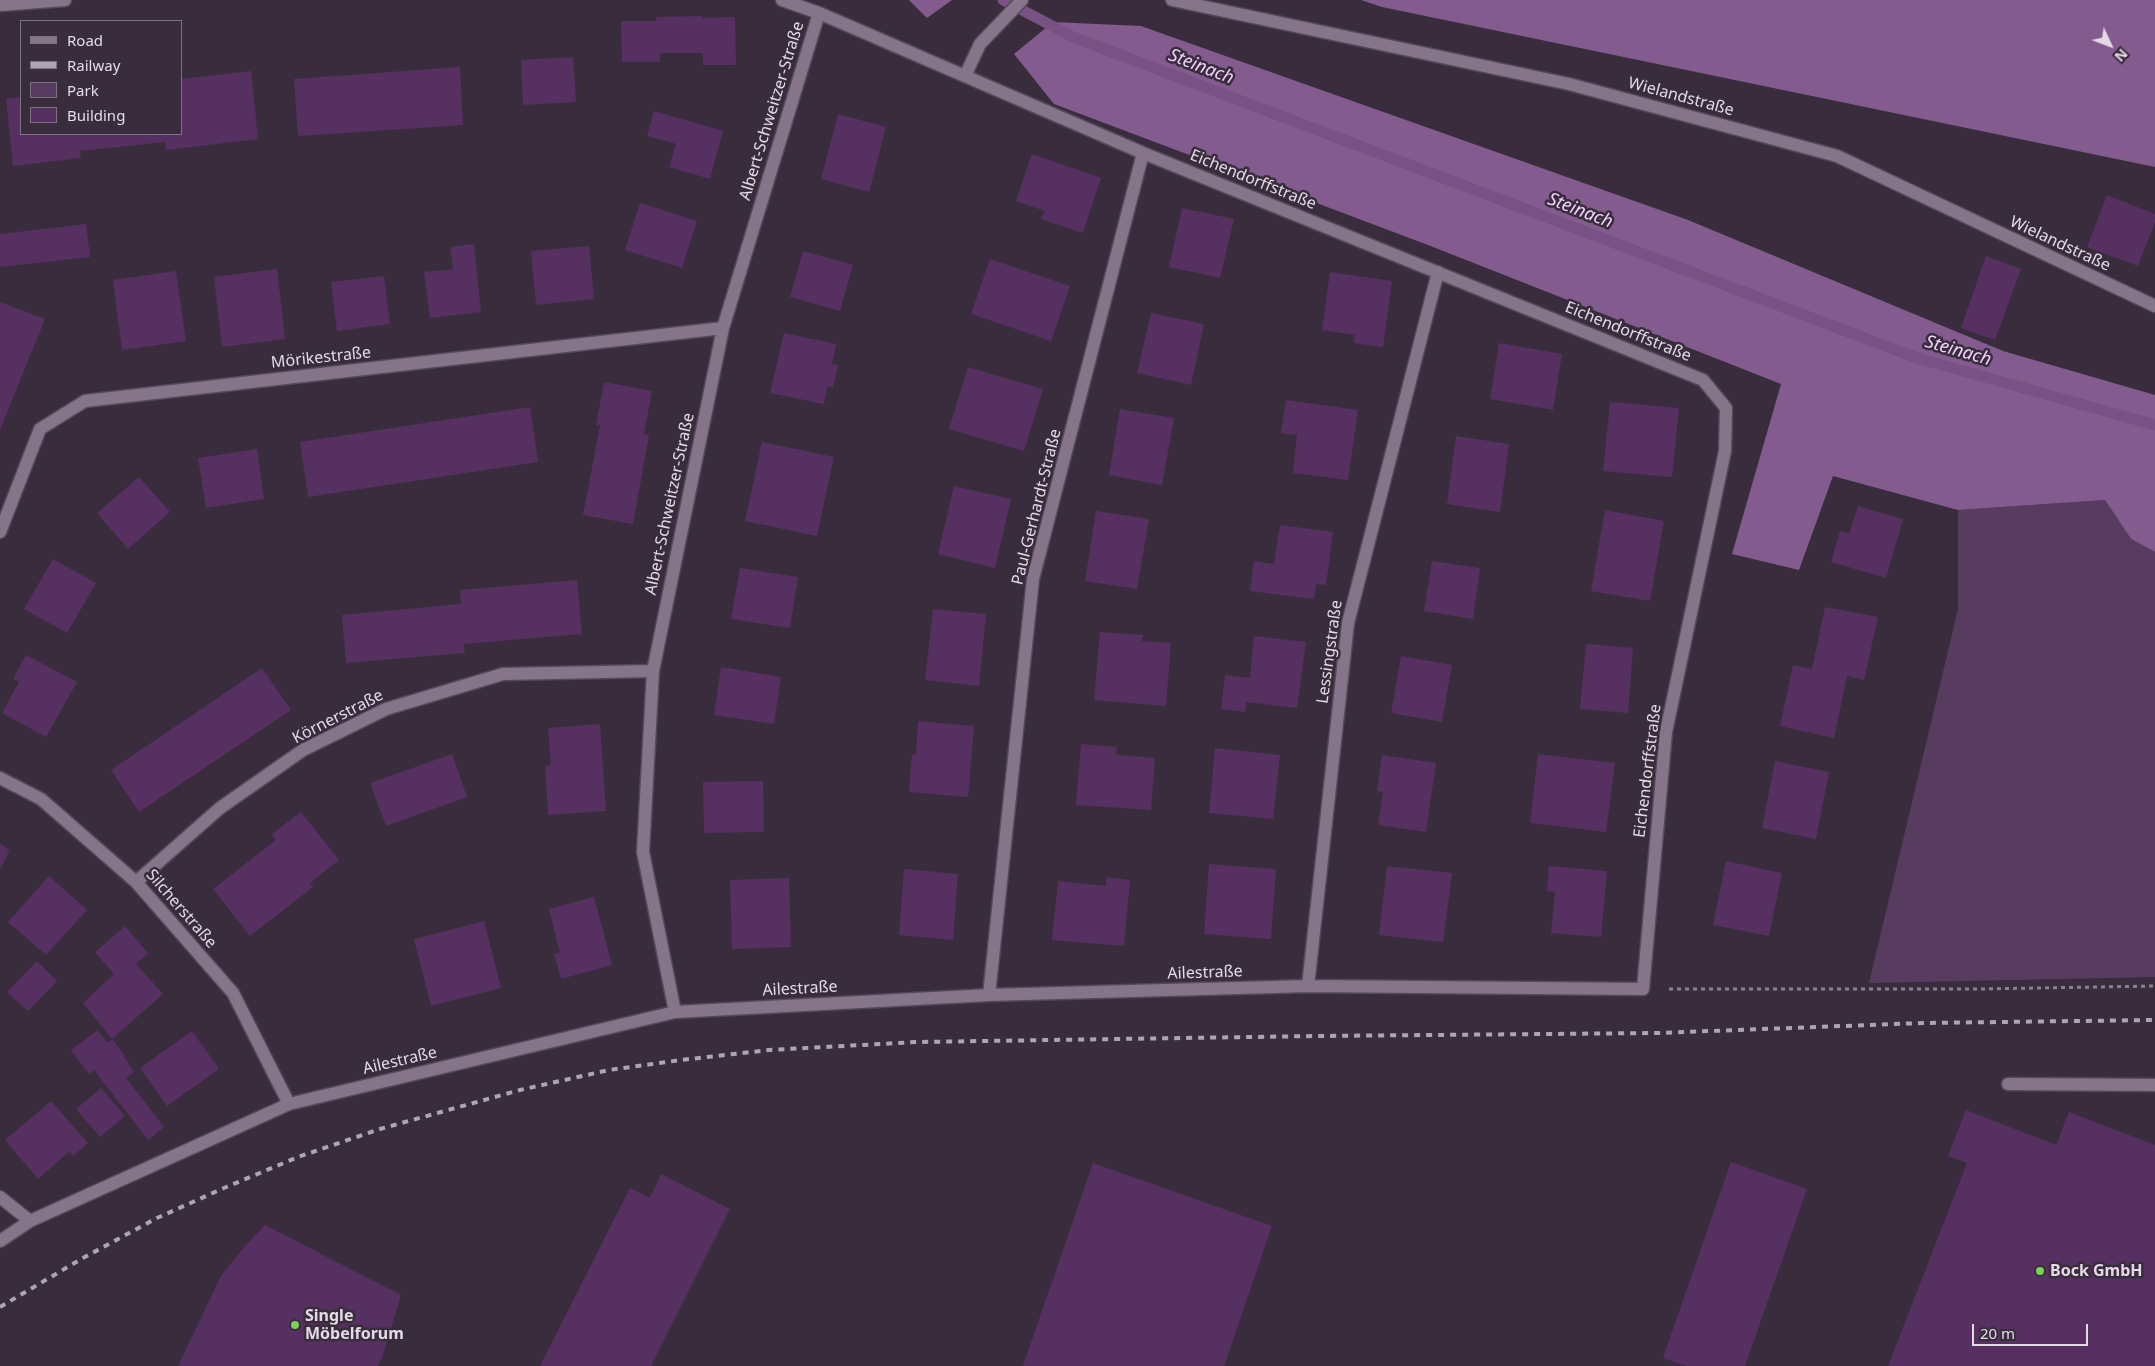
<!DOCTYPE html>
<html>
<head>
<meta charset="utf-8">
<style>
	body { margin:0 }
	#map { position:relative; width:2155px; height:1366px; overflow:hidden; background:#392d3d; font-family:"Noto Sans",sans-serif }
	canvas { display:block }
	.legend { position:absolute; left:20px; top:20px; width:162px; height:115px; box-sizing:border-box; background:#392d3d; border:1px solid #7d7280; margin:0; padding:6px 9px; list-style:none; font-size:15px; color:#e3dae5 }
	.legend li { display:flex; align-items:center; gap:10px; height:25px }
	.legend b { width:25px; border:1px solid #7d7280 }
	.north { position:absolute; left:2085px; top:20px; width:50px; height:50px; -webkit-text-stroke:4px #392d3d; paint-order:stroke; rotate:133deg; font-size:14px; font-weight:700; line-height:20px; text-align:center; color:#e3dae5 }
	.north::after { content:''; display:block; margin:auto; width:18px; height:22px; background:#e3dae5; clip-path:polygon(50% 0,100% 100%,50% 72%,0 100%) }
	.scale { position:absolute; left:1972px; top:1324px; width:116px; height:22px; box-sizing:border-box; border:2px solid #e3dae5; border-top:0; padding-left:6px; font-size:15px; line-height:18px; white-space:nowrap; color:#e3dae5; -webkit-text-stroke:4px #392d3d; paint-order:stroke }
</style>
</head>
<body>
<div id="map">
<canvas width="2155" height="1366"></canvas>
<ul class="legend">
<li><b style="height:6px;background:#86748b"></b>Road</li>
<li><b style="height:6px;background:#afa5b2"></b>Railway</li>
<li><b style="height:14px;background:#573c60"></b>Park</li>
<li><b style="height:14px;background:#563061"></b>Building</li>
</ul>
<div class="north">N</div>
<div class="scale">20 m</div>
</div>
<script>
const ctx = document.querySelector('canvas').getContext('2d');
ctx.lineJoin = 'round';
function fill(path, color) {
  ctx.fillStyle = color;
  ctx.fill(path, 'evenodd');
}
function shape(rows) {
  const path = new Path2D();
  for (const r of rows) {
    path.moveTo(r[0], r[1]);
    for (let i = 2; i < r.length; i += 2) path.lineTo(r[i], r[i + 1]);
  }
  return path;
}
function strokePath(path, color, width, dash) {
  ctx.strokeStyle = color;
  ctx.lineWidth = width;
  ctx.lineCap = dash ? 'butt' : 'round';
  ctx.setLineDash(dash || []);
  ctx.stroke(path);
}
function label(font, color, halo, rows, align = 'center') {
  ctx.font = font + ' "Noto Sans",sans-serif';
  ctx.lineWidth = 5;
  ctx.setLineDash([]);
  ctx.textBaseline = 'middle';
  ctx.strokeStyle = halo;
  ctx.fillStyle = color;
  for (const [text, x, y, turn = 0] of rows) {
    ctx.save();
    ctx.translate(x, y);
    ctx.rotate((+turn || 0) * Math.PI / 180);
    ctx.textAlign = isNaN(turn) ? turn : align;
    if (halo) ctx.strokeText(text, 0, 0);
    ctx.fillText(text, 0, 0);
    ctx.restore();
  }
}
const green = shape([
	[2105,500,2131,539,2155,552,2155,977,1869,983,1958,609,1958,510]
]);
const forest = shape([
	[909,0,952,0,927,18],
	[1361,0,2155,0,2155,167,1382,7],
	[1053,22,1141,26,1688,220,2003,351,2155,395,2155,552,2131,539,2105,500,1958,510,1833,476,1799,570,1732,554,1781,384,1428,245,1054,104,1014,54]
]);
const stream = shape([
	[1003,0,1073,37,1917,358,2155,425]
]);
const building = shape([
	[703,16,702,18,735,17,736,65,703,65,703,53,660,53,660,62,622,62,621,21,656,21,656,17],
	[573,57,576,102,523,105,521,60],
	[460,67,463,125,298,136,294,79],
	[251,71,258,139,166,150,165,142,80,151,81,158,13,166,6,99,21,97,21,134,181,134,181,79],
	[654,111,723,131,710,179,669,167,676,144,647,136],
	[838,114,886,127,869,192,821,179],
	[1032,154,1101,178,1083,233,1041,219,1045,211,1016,201],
	[2107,195,2155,214,2155,222,2138,266,2087,247],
	[640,203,697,221,682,268,625,250],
	[1182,208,1234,219,1220,278,1169,267],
	[86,224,90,257,0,267,0,234],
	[474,244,481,312,430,318,424,272,453,269,450,247],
	[589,246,594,299,536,305,531,251],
	[803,251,853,265,840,311,790,297],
	[1986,256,2021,269,1995,340,1961,328],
	[990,259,1070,286,1051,341,971,314],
	[277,269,285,339,222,347,214,277],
	[176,271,186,341,122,350,113,280],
	[1330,272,1392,281,1383,347,1354,343,1355,335,1322,330],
	[384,276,390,324,337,331,331,282],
	[0,302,45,319,0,430],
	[1151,313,1204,324,1191,385,1137,373],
	[784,333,836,344,832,364,838,365,833,388,827,386,824,404,770,393],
	[1499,343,1562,354,1553,410,1490,399],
	[968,367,1043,389,1024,451,949,429],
	[604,382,652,391,644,434,649,435,633,524,583,515,600,425,596,425],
	[1286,400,1358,410,1348,480,1293,473,1297,435,1281,433],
	[1610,402,1679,408,1672,477,1603,471],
	[530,407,538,462,308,497,300,442],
	[1120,409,1174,418,1162,485,1109,475],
	[1456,436,1509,444,1500,512,1447,504],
	[762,442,834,457,817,536,745,521],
	[257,449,264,499,206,508,198,458],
	[139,477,170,512,128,549,97,513],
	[954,486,1011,499,995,568,938,554],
	[1858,506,1903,519,1886,578,1831,562,1840,531,1849,534],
	[1605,510,1664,521,1650,601,1591,591],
	[1096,511,1149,519,1137,589,1085,581],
	[1280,525,1333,532,1326,585,1316,584,1314,599,1250,591,1254,561,1274,564],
	[53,559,96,583,67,633,24,609],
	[1432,561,1480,568,1473,619,1424,611],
	[740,568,798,577,790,628,731,619],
	[577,580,582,634,464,644,465,653,346,663,342,615,461,604,460,590],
	[1825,607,1878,617,1864,680,1847,676,1834,738,1780,726,1793,665,1812,669],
	[933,609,986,614,979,686,925,680],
	[1100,632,1143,635,1142,641,1171,643,1166,706,1094,700],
	[1254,636,1306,642,1297,708,1246,702,1245,712,1221,709,1225,675,1250,678],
	[1586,644,1633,648,1628,713,1580,709],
	[26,655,77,682,46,737,2,713,19,682,13,679],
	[1401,656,1452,665,1442,722,1391,713],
	[721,667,781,677,774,724,714,715],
	[262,668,291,710,139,812,111,770],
	[918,721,974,726,968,797,909,792,912,754,916,755],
	[600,724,606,811,548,815,545,766,551,765,548,728],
	[1081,744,1117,747,1116,755,1155,758,1151,810,1076,805],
	[1215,748,1280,755,1273,819,1209,813],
	[452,754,467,797,386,826,370,783],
	[1538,754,1615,763,1606,832,1530,823],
	[1382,755,1436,763,1426,832,1378,825,1383,792,1377,791],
	[1775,761,1829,772,1816,839,1762,828],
	[763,781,764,832,704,833,703,782],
	[301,812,339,860,310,883,313,887,250,936,213,889,276,840,272,834],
	[0,844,10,850,0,869],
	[1726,861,1782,873,1769,936,1713,925],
	[1209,864,1276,869,1271,939,1204,934],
	[1387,866,1452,873,1443,942,1379,935],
	[1549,866,1607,871,1601,937,1551,933,1555,892,1547,891],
	[904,869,958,874,953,940,899,935],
	[49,876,87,910,46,955,8,922],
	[1106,877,1130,880,1124,946,1052,940,1058,881,1106,886],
	[789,878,791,947,732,949,730,880],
	[594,897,612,965,561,979,554,954,560,953,549,909],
	[484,921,501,988,431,1006,414,939],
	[125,926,148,953,136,964,163,994,112,1039,83,1003,114,974,95,952],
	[37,961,57,981,28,1011,7,992],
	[98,1030,107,1043,112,1039,121,1051,134,1072,126,1078,164,1127,148,1140,94,1070,89,1074,71,1050],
	[192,1031,219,1069,167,1106,140,1068],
	[101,1088,125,1116,100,1137,76,1109],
	[51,1101,88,1143,73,1156,69,1152,38,1179,5,1140],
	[1966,1110,2056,1145,2069,1112,2155,1145,2155,1366,1888,1366,1967,1163,1948,1156],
	[1731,1162,1807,1189,1745,1366,1687,1366,1663,1358],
	[1093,1163,1272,1226,1224,1366,1023,1366],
	[661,1174,730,1209,651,1366,540,1366,630,1188,650,1198],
	[265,1225,401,1295,383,1355,378,1366,178,1366,221,1276,245,1246]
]);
const path = shape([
	[1669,989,1979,989,2155,986]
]);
const minor = shape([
	[1172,0,1569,84,1837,156,2155,306],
	[0,5,65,0],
	[965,76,980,44,1022,0],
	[0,532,40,429,85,401,723,328],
	[0,778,41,799,136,882,233,993,289,1104],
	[136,882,220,808,303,750,386,709,503,674,653,671],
	[1308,986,1348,623,1438,272],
	[989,995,1033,579,1143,153],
	[675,1012,643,852,653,671,723,328,819,13],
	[2008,1084,2155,1085],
	[0,1197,30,1221],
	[0,1241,30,1221,289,1104,675,1012,989,995,1308,986,1643,989,1666,732,1725,451,1726,408,1703,380,1143,153,819,13,782,0]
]);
const rail = shape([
	[0,1307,83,1258,157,1218,224,1188,298,1157,380,1129,520,1090,609,1070,681,1060,769,1050,917,1042,1317,1036,1658,1033,1922,1023,2155,1020]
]);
const markers = [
	[2040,1271,5,"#78d158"],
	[295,1325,5,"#78d158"]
];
const streetNames = [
	["Wielandstraße",1681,97,15],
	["Albert-Schweitzer-Straße",772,111,-73],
	["Eichendorffstraße",1253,180,22],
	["Wielandstraße",2060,244,25],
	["Eichendorffstraße",1628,332,22],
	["Mörikestraße",321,358,-6],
	["Albert-Schweitzer-Straße",670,504,-78],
	["Paul-Gerhardt-Straße",1037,507,-76],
	["Lessingstraße",1330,652,-82],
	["Körnerstraße",338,717,-27],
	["Eichendorffstraße",1648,771,-83],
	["Silcherstraße",181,909,49],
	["Ailestraße",1205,973,-2],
	["Ailestraße",800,989,-3],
	["Ailestraße",400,1061,-13]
];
const poiNames = [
	["Bock GmbH",2050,1271],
	["Single",305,1316],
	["Möbelforum",305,1334]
];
const waterNames = [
	["Steinach",1201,67,21],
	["Steinach",1580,211,21],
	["Steinach",1958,351,16]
];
fill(green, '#573c60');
fill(forest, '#835b8f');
strokePath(stream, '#795285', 11);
fill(building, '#563061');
strokePath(minor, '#544958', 15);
strokePath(path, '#8c828f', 3, [4, 4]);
strokePath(minor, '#86748b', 12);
strokePath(rail, '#afa5b2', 4, [6, 6]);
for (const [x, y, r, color] of markers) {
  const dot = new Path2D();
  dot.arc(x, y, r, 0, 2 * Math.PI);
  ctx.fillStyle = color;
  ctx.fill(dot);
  strokePath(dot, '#392d3d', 2);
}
label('16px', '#e3dae5', '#392d3d', streetNames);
label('bold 16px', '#e3dae5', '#392d3d', poiNames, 'left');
label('italic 18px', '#f3d0fe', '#392d3d', waterNames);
</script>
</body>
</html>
